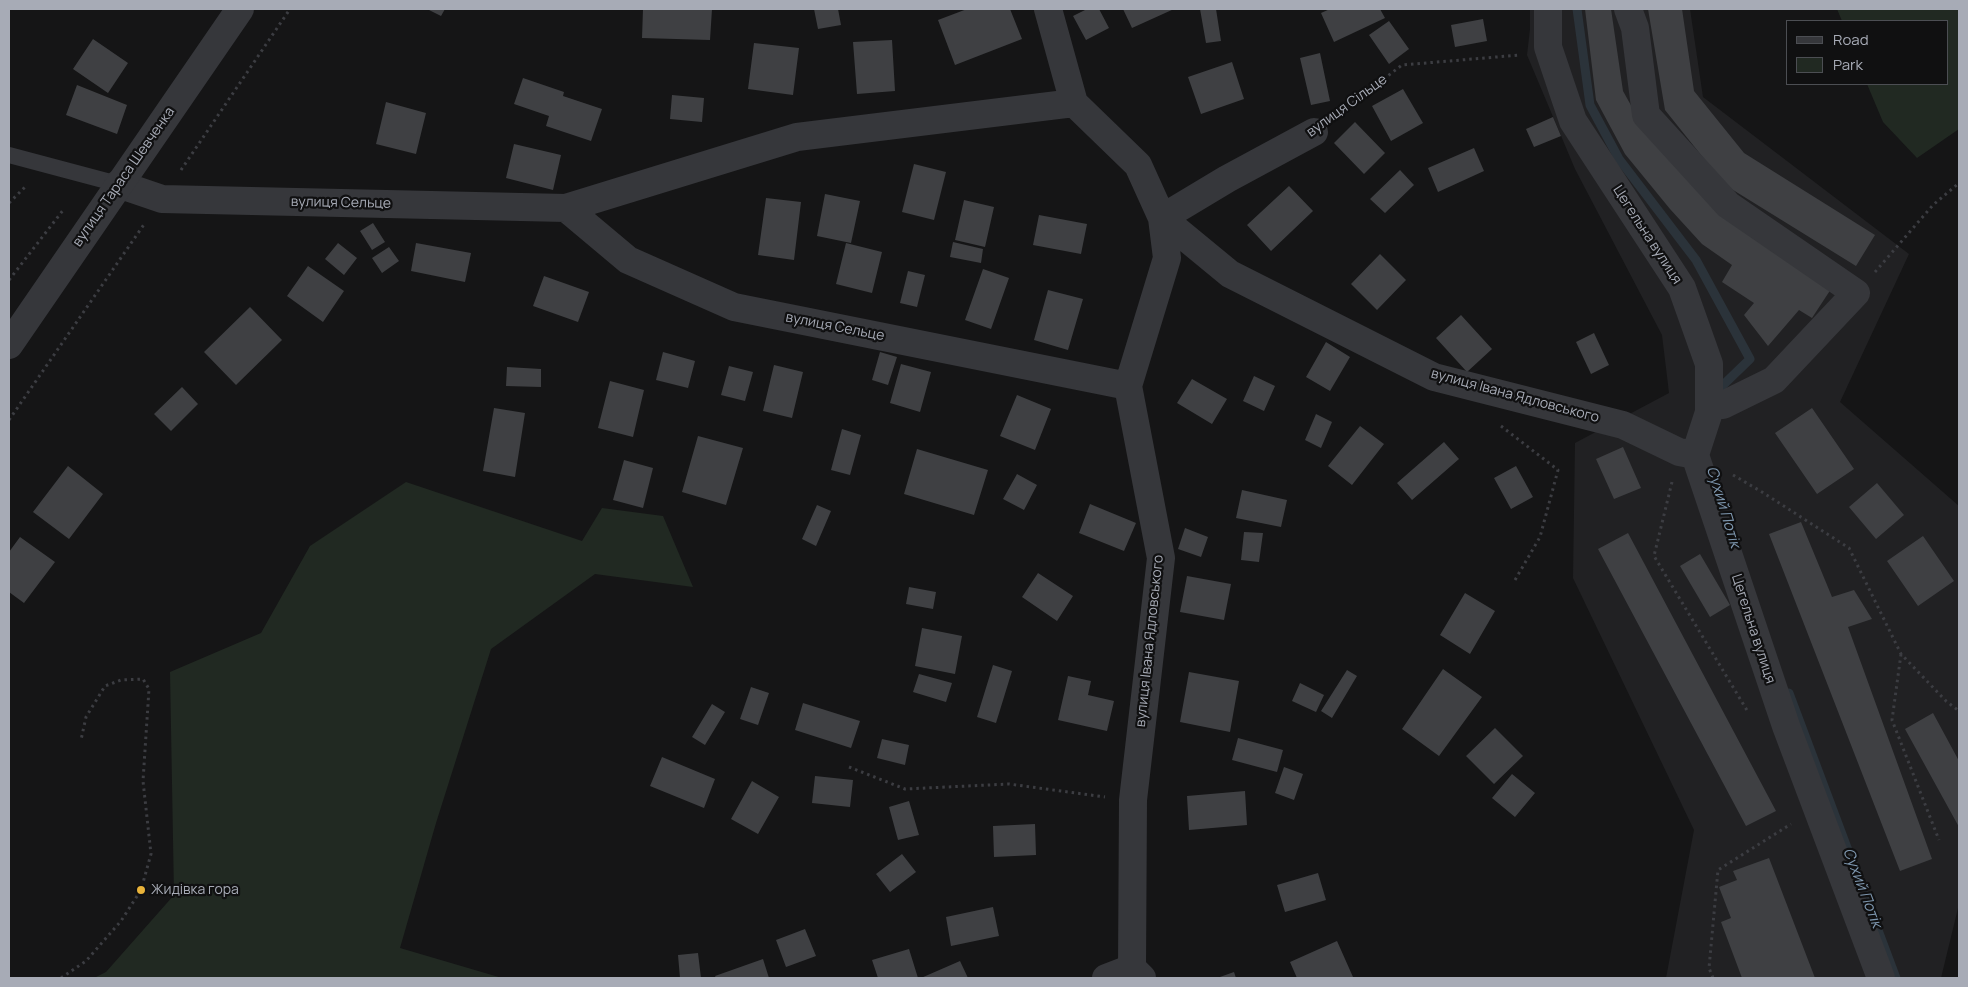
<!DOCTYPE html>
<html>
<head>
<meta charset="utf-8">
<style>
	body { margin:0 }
	#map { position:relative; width:1968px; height:987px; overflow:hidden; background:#151516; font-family:Manrope,sans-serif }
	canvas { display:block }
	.frame { position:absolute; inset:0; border:10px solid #a7abb6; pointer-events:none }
	.legend { position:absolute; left:1786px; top:20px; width:162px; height:65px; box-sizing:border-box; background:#101011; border:1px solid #4c4e53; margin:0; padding:6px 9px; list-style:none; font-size:15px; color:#a7abb6 }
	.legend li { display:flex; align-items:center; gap:10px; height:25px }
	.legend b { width:25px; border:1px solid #4c4e53 }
</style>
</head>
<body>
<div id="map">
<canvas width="1968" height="987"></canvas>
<div class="frame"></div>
<ul class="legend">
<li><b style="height:6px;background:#36373b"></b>Road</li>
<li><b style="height:14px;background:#212922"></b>Park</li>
</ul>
</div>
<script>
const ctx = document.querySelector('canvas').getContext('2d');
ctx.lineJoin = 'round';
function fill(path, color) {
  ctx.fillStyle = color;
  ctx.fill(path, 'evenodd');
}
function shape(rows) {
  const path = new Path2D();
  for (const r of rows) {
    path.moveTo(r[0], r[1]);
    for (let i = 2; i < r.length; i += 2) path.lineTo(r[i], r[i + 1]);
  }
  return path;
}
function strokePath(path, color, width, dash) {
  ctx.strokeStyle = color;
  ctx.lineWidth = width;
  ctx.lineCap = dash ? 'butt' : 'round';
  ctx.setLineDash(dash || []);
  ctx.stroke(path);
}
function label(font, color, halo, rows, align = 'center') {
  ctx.font = font + ' Manrope,sans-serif';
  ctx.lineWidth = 4.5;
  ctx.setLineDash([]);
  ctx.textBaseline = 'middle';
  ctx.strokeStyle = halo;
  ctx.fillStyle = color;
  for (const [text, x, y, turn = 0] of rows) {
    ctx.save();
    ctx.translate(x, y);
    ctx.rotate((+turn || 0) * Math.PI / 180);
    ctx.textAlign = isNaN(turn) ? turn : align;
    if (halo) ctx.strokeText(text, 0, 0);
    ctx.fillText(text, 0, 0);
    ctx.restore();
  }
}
const built = shape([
	[1530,9,1690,9,1703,97,1909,254,1840,402,1959,506,1959,904,1941,978,1666,978,1694,830,1573,578,1575,443,1669,393,1662,335,1575,169,1527,55,1530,29]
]);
const green = shape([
	[1837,9,1959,9,1959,129,1917,158,1883,122,1867,84,1947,84,1947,21,1842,21],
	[406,482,582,541,602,508,663,516,693,587,595,574,491,649,436,823,400,948,502,978,94,978,106,972,174,895,170,672,261,633,310,546]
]);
const stream = shape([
	[1577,9,1590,105,1619,159,1696,260,1750,359,1720,388,1719,394],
	[1789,693,1896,978]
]);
const building = shape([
	[427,9,445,9,441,16],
	[643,9,712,9,710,40,642,38],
	[814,9,838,9,841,25,818,29],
	[967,9,1010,9,1022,39,955,65,938,20],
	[1087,9,1099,9,1109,28,1086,40,1073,16],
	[1123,9,1174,9,1132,28],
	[1200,9,1216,9,1221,41,1206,43],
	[1330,9,1380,9,1385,18,1334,42,1321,13],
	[1585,9,1611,9,1623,91,1638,118,1831,289,1812,318,1799,310,1768,346,1744,315,1754,303,1722,282,1732,265,1702,244,1670,209,1625,154,1596,100],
	[1648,9,1682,9,1694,91,1744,153,1875,235,1856,266,1725,185,1665,110],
	[1483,19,1487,41,1455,47,1451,25],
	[1389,21,1409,49,1389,64,1369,35],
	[93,39,128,63,108,93,73,69],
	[892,40,895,91,857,94,853,42],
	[754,43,799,48,793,95,748,89],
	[1320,53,1330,101,1311,105,1300,58],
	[1232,62,1244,99,1201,114,1188,77],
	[523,78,564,92,563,96,602,109,591,141,546,126,549,116,514,104],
	[77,85,127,105,117,134,66,115],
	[1403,89,1423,123,1391,141,1372,106],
	[672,95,704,98,702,122,670,119],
	[386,102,426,113,416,154,376,144],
	[1553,117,1561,136,1534,147,1526,129],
	[1355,122,1385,153,1364,174,1334,143],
	[514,144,561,155,553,190,506,178],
	[1474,148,1484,171,1438,192,1428,168],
	[914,164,946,172,934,220,902,212],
	[1400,170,1414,185,1385,213,1370,199],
	[1289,186,1313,211,1271,251,1247,225],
	[825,194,860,201,851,243,817,236],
	[766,198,801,202,794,260,758,255],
	[964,200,994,207,985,247,955,240],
	[1039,215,1087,224,1081,254,1033,245],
	[373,223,385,242,372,250,360,231],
	[953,242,983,249,981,263,950,257],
	[338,243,357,258,344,275,325,259],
	[416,243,471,253,465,282,411,271],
	[846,243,882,252,872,293,836,284],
	[389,247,399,261,382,273,372,258],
	[1380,254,1406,280,1377,310,1351,284],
	[308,266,344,291,323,322,287,296],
	[983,269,1009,278,991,329,965,320],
	[908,271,925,275,917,307,900,303],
	[544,276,589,292,578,322,533,306],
	[1048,290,1083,299,1068,350,1034,340],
	[250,307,282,340,236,385,204,352],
	[1461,315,1492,349,1467,372,1436,338],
	[1594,333,1609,365,1591,374,1576,342],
	[1326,342,1350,357,1330,391,1306,377],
	[663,352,695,361,688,388,656,380],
	[880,352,897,357,888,385,872,380],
	[901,364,931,372,920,412,890,403],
	[774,365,803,372,792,418,763,411],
	[729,366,753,372,745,401,721,395],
	[507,367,541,369,541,387,506,386],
	[1254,376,1275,386,1264,411,1243,401],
	[1192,379,1227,399,1212,424,1177,403],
	[610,381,644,390,633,437,598,428],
	[182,387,198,404,171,431,154,414],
	[1017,395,1051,409,1035,450,1000,436],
	[494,408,525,413,515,477,483,471],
	[1812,408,1854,469,1817,494,1775,433],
	[1316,414,1332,422,1321,448,1305,440],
	[1360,426,1384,444,1352,485,1328,466],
	[842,429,861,435,850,475,831,470],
	[698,436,743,448,726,505,682,492],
	[1444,442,1459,459,1412,500,1397,483],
	[1623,447,1641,488,1614,499,1596,459],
	[917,449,988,470,974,515,904,494],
	[624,460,653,468,643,508,613,500],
	[68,466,103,494,69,539,33,512],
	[1516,466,1533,497,1511,509,1494,478],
	[1017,474,1037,485,1024,510,1003,499],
	[1877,483,1904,515,1876,539,1849,507],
	[1242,490,1287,500,1281,527,1236,518],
	[1090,504,1136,523,1124,551,1079,533],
	[817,505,831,511,816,546,802,539],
	[1801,522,1832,597,1854,590,1872,619,1848,627,1932,859,1900,871,1769,534],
	[1185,528,1208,537,1201,557,1178,549],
	[1244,532,1263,533,1259,562,1241,560],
	[1628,533,1776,811,1746,826,1598,549],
	[1923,536,1954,581,1918,606,1887,561],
	[20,537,55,562,24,603,9,592,9,552],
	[1700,554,1730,605,1710,617,1680,566],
	[1038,573,1073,596,1057,621,1022,597],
	[1187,576,1231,584,1224,620,1180,612],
	[909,587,936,592,933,609,906,604],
	[1465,593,1495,611,1470,654,1440,635],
	[922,628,962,636,955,674,915,666],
	[993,665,1012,671,996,723,977,717],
	[1443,669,1482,697,1439,756,1402,729],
	[1347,670,1357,676,1332,718,1321,711],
	[1189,672,1239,681,1230,732,1180,722],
	[919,674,952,683,946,702,913,692],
	[1068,676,1091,681,1088,695,1114,701,1107,731,1058,720],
	[1300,683,1324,695,1316,712,1292,701],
	[751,687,769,693,758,725,740,719],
	[803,703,860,721,851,748,795,730],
	[712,704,725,712,705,745,692,737],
	[1933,713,1959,761,1959,827,1905,729],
	[1495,728,1523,756,1494,784,1466,756],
	[1238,738,1283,750,1277,772,1232,760],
	[882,739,909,745,905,765,877,758],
	[662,757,715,779,704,808,650,786],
	[1284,767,1303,774,1294,800,1275,793],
	[1512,774,1535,793,1515,817,1492,798],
	[815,776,853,780,850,807,812,803],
	[752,781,779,797,758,834,731,819],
	[1245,791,1247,825,1189,830,1187,796],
	[909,801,919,835,898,840,889,807],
	[1035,824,1036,855,994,857,993,826],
	[902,854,916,872,890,892,876,874],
	[1769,858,1815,978,1742,978,1721,922,1731,918,1719,887,1737,880,1733,871],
	[1318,873,1326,900,1285,912,1277,885],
	[993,907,999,936,951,946,946,917],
	[805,929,816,956,786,967,776,940],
	[1337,941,1353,977,1297,978,1290,962],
	[909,949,918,978,878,978,872,960],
	[698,953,701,978,680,978,678,955],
	[763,959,769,978,716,978,715,976],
	[960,961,968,978,921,978],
	[1234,972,1236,978,1217,978]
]);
const path = shape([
	[1337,115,1402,65,1520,55],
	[181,170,290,9],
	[9,203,27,185],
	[1875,272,1933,205,1959,183],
	[9,280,64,209],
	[9,420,145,223],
	[1501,426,1558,470,1540,537,1515,580],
	[1733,475,1762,492,1849,548,1901,654,1946,701,1959,711],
	[1672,482,1654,556,1748,712],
	[1901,654,1892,720,1939,840],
	[849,767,905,789,1009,784,1105,797],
	[61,978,86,961,121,921,141,890,151,854,143,781,149,689,143,679,121,680,105,686,86,717,81,740],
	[1713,978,1709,968,1718,870,1791,824]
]);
const service = shape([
	[9,155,118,184]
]);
const minor = shape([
	[1048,9,1074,103,1138,165,1162,218,1167,258,1128,386,1161,558,1133,800,1132,968,1142,978],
	[1548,9,1548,47,1573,121,1682,288,1709,364,1709,412,1695,455,1786,726,1881,978],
	[1628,9,1635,28,1646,115,1728,205,1856,293,1774,380,1723,405],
	[118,184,162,199,566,208,628,260,734,307,1128,386],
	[566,208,797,137,1074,103],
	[1162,218,1230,274,1434,377,1623,425,1679,452,1695,455],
	[1162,218,1227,179,1314,132],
	[1106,978,1132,968]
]);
const tertiary = shape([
	[9,345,240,9]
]);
const markers = [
	[141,890,5,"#e9b33a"]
];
const streetNames = [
	["вулиця Сільце",1347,106,-36],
	["вулиця Тараса Шевченка",124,177,-55],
	["вулиця Сельце",341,203,1],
	["Цегельна вулиця",1647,235,57],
	["вулиця Сельце",835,327,11],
	["вулиця Івана Ядловського",1515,396,15],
	["Цегельна вулиця",1753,629,72],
	["вулиця Івана Ядловського",1150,641,-84]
];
const poiNames = [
	["Жидівка гора",151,890]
];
const waterNames = [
	["Сухий Потік",1723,507,73],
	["Сухий Потік",1862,888,69]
];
fill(built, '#212123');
fill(green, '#212922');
strokePath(stream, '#2b333a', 9);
fill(building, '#3f4043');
strokePath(path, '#3c3d42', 3, [2.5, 4]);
strokePath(service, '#36373b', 16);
strokePath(minor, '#36373b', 28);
strokePath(tertiary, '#36373b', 28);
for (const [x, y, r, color] of markers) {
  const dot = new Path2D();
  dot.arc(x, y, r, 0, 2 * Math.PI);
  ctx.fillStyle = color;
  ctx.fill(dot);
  strokePath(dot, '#101011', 2);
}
label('14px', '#a7abb6', '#101011', streetNames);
label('14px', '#a7abb6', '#101011', poiNames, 'left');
label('italic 15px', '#7f98b0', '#101011', waterNames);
</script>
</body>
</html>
